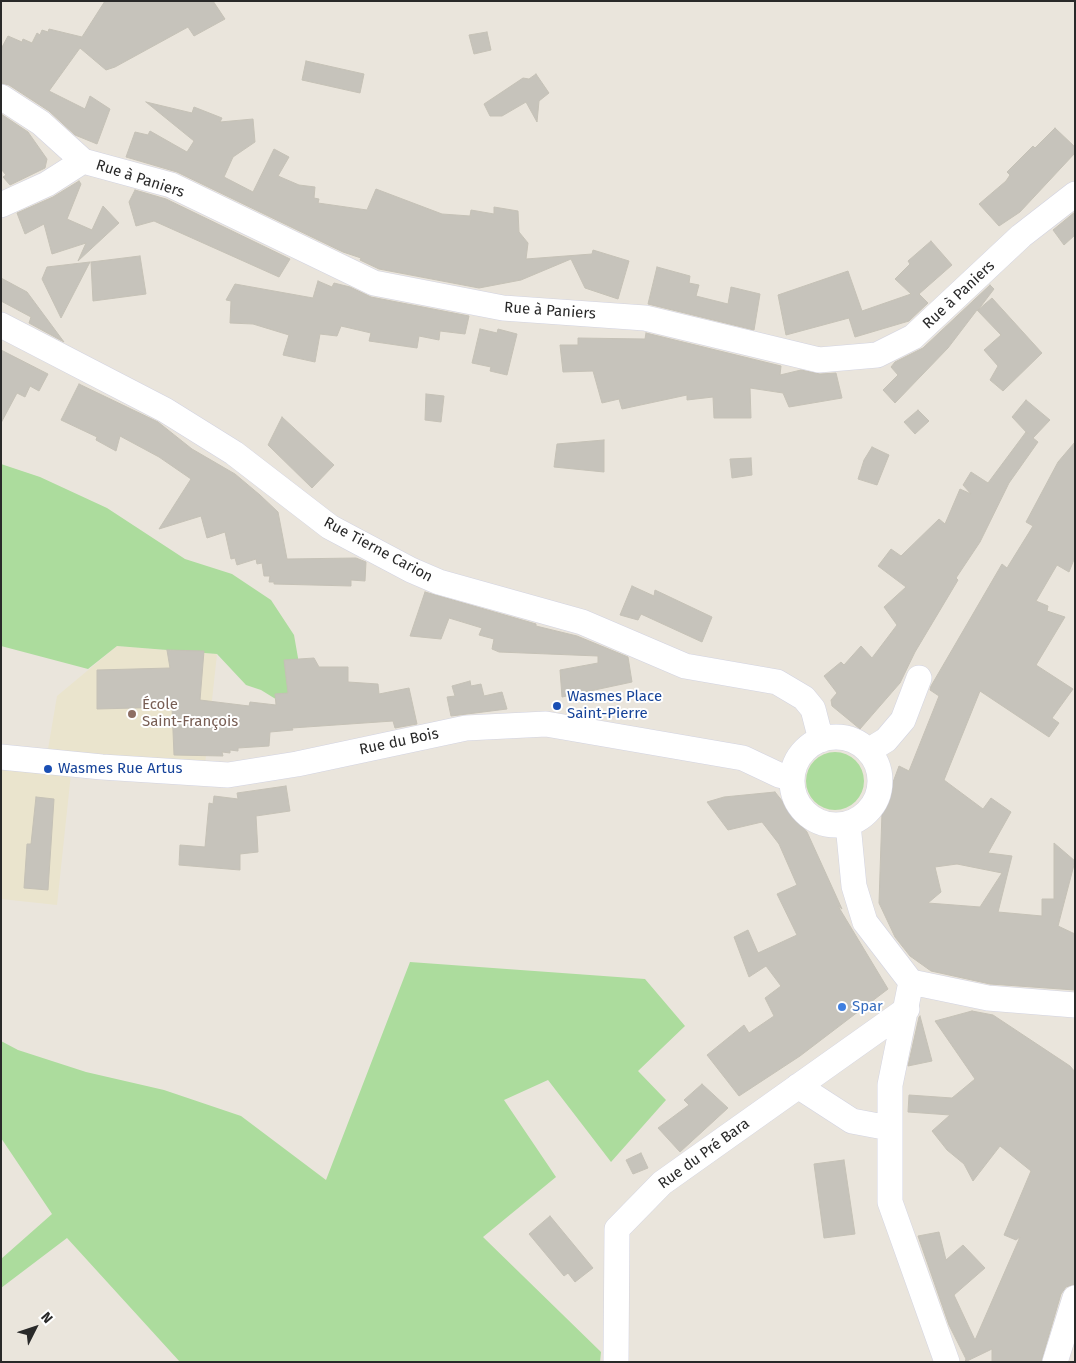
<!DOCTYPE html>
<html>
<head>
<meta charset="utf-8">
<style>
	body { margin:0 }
	#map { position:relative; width:1076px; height:1363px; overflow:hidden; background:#eae5dc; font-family:"Fira Sans",sans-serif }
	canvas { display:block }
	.frame { position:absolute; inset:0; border:2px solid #292929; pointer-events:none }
	.north { position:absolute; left:10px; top:1303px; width:50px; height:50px; -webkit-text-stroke:4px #fff; paint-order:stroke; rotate:49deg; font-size:14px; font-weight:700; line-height:20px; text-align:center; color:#292929 }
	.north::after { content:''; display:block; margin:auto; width:18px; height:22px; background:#292929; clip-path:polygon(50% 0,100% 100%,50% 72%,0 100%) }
</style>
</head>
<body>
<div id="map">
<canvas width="1076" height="1363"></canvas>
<div class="frame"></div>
<div class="north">N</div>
</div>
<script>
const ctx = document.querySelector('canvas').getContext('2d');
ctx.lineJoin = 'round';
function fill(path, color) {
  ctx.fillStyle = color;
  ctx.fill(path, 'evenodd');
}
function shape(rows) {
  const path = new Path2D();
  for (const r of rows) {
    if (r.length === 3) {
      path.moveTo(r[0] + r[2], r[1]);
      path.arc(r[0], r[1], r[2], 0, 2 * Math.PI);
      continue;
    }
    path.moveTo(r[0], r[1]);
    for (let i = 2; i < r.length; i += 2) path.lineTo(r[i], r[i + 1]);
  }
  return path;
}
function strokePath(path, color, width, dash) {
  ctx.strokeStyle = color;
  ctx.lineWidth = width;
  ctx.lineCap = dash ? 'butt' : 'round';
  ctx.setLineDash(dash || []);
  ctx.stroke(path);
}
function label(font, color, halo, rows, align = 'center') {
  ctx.font = font + ' "Fira Sans",sans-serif';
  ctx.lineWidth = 4;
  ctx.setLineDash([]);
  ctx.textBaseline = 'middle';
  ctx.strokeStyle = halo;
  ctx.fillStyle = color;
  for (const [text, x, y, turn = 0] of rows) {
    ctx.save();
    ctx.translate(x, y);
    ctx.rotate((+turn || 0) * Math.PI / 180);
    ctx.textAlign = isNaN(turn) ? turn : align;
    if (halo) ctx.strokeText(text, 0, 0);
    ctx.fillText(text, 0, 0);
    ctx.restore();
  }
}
const education = shape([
	[117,646,217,654,204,774,72,764,57,905,1,899,1,757,46,761,57,696]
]);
const green = shape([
	[1,464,40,477,107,508,185,559,232,574,271,600,294,635,301,675,287,706,261,690,246,685,217,654,117,646,88,669,1,646],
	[835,781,29],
	[410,962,645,979,685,1026,638,1071,666,1100,611,1162,548,1080,504,1100,556,1177,483,1237,601,1352,600,1362,180,1362,67,1238,1,1288,1,1259,52,1214,1,1138,1,1041,18,1050,86,1072,164,1090,241,1116,326,1180]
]);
const building = shape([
	[105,1,213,1,225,19,194,36,188,27,115,67,106,70,80,48,49,91,85,109,90,96,110,109,97,144,75,135,49,111,9,85,1,83,1,49,8,36,22,42,23,39,32,43,37,33,40,35,42,30,48,32,49,29,82,37,105,1],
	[487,32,491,50,474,54,469,35,487,32],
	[306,61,364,74,360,93,302,80,306,61],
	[536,74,549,93,539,101,537,122,526,102,502,116,490,116,484,104,523,78,529,79,536,74],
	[146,102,192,113,194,107,222,118,220,122,253,119,255,142,233,157,224,177,253,192,274,149,289,157,278,176,299,185,315,187,314,198,319,199,318,203,367,210,376,189,442,214,470,216,471,210,494,214,494,207,518,211,519,232,528,243,526,259,592,254,593,250,629,261,618,299,585,288,571,259,521,280,479,288,379,269,360,260,361,258,343,252,177,172,126,157,135,132,148,135,150,131,187,152,194,141,146,102],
	[1,114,28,132,47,159,45,168,10,185,3,177,6,175,1,169,1,114],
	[1055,128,1075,147,1075,153,1020,212,999,226,979,204,1006,181,1010,175,1007,172,1033,146,1035,148,1055,128],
	[79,181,81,184,67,219,92,230,103,206,119,223,78,261,86,243,52,254,44,224,25,234,17,213,53,197,79,181],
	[135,190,166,199,290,259,279,277,154,221,136,226,129,202,135,190],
	[1075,212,1075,235,1064,245,1053,230,1075,212],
	[931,241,952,265,919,294,928,303,909,321,855,337,849,318,786,335,778,295,848,271,862,311,911,294,895,279,910,264,908,261,931,241],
	[140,256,146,294,93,301,91,262,140,256],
	[90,262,61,318,42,279,47,267,90,262],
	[657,267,690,276,689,283,699,285,696,296,728,304,731,287,760,294,754,330,648,304,657,267],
	[1,278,27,292,64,342,29,323,31,317,1,301,1,278],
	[318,281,332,287,334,283,350,287,371,297,469,316,465,334,440,331,439,340,419,336,417,348,369,341,371,333,341,326,337,336,320,334,315,362,283,355,289,335,253,324,230,323,231,301,226,300,235,284,313,298,318,281],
	[990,285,994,289,978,310,992,298,1042,353,1003,391,990,380,998,366,984,350,1001,335,977,310,948,348,895,403,883,390,898,375,891,367,895,362,923,348,990,285],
	[480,329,497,333,498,329,517,334,507,375,490,371,491,367,472,363,480,329],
	[646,333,781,366,780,375,801,370,820,374,836,373,842,398,789,407,783,393,750,388,751,418,714,418,713,397,687,400,687,395,622,409,619,399,602,403,593,371,563,372,560,345,578,345,578,338,645,339,646,333],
	[1,350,48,374,39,391,30,386,25,397,17,393,1,423,1,350],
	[79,384,158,422,192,449,235,474,260,495,278,512,287,559,356,558,366,562,365,581,351,580,351,586,274,584,274,582,269,582,270,576,264,576,262,563,257,564,256,559,237,565,235,558,231,559,225,532,207,538,201,516,159,529,191,479,159,457,120,436,116,451,96,440,97,437,61,420,79,384],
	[426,394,444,396,441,422,425,420,426,394],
	[1026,400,1050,420,1033,438,1038,442,1009,483,980,542,956,578,958,580,915,652,900,683,860,729,832,706,831,700,837,693,824,676,841,662,844,665,861,646,872,658,897,625,884,607,906,587,878,566,891,549,901,556,939,519,945,524,960,489,971,494,963,485,971,472,988,483,1026,432,1028,434,1012,417,1026,400],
	[918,410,929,421,915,434,904,422,918,410],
	[282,417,334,465,312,488,268,445,282,417],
	[604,440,604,472,554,467,557,444,604,440],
	[1075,442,1075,557,1069,572,1057,565,1036,601,1048,606,1047,611,1065,617,1036,665,1073,689,1052,718,1059,723,1049,737,980,691,944,780,983,809,991,798,1011,812,988,853,1012,856,998,912,1042,916,1042,899,1054,899,1054,843,1075,861,1058,926,1075,934,1075,990,990,984,931,971,910,956,895,937,879,903,882,812,899,766,909,771,939,696,930,690,931,686,1002,564,1007,568,1033,526,1026,522,1058,462,1075,442],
	[957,864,1002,873,980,907,928,903,941,892,935,867,957,864],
	[872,447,889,455,877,485,858,479,864,460,872,447],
	[751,458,752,475,732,478,730,459,751,458],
	[632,586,654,596,655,590,712,617,702,642,641,614,638,620,620,615,632,586],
	[425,592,536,624,536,626,577,636,628,657,632,682,562,697,560,670,598,663,598,656,499,652,492,649,494,639,479,635,482,628,449,618,441,639,410,636,425,592],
	[167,650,204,651,200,700,249,706,250,702,276,705,275,694,288,693,284,660,314,658,319,667,348,667,348,682,378,684,379,694,409,688,417,724,395,728,393,721,292,728,293,730,270,732,269,746,238,748,238,751,230,750,230,753,222,752,223,756,174,755,172,707,97,709,97,670,170,668,167,650],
	[470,681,471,686,481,684,484,696,502,692,507,709,451,716,447,697,455,696,452,686,470,681],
	[286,786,290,811,256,816,258,852,240,854,240,870,179,865,180,845,205,847,209,803,213,804,214,796,238,799,237,793,286,786],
	[775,792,807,832,842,909,838,906,888,989,800,1056,739,1096,707,1055,744,1025,749,1033,774,1016,765,998,781,986,766,966,749,977,734,937,748,930,758,953,797,935,777,894,797,885,779,844,762,822,728,830,707,802,724,797,775,792],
	[36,797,54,799,48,890,24,888,27,844,31,844,36,797],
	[972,1011,993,1015,1070,1066,1075,1072,1075,1284,1066,1287,1061,1294,1041,1362,992,1362,992,1349,965,1362,966,1359,949,1325,918,1236,939,1232,946,1260,963,1245,985,1268,954,1295,975,1340,1020,1237,1016,1240,1004,1235,1031,1171,1000,1146,973,1181,964,1164,947,1150,932,1131,950,1115,908,1112,909,1095,952,1098,975,1079,935,1021,972,1011],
	[920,1016,932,1061,908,1066,919,1017,920,1016],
	[702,1084,728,1108,680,1152,658,1128,689,1105,684,1100,702,1084],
	[641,1153,648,1168,633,1174,626,1160,641,1153],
	[844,1160,855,1234,824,1238,814,1164,844,1160],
	[550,1216,593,1268,575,1282,568,1273,564,1276,529,1234,550,1216]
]);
const minor = shape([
	[1,97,41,123,83,161],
	[1,205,47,184,83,161,171,185,374,283,503,308,645,318,819,360,877,355,913,337,1021,236,1075,194],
	[1,325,165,410,234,453,330,527,411,570,439,582,582,622,685,666,777,682,804,698,813,709,821,740],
	[836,781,44],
	[868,751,886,740,903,720,919,678],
	[1,757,102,767,228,775,297,764,466,728,546,724,743,758,779,775,792,778],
	[848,824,854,886,865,922,911,982,988,998,1075,1005],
	[911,982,890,1085,890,1202,947,1362],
	[798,1086,852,1121,889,1128],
	[616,1362,617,1229,662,1183,907,1009],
	[1055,1362,1075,1298]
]);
const markers = [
	[557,706,5,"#1a4fb4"],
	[132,714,5,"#8d6e63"],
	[48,769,5,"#1a4fb4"],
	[842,1007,5,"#3f7fe0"]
];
const streetNames = [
	["Rue à Paniers",140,179,18],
	["Rue à Paniers",959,295,-43],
	["Rue à Paniers",550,311,4],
	["Rue Tierne Carion",378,550,28],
	["Rue du Bois",399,742,-12],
	["Rue du Pré Bara",704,1154,-36]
];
const transitNames = [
	["Wasmes Place",567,697],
	["Saint-Pierre",567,714],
	["Wasmes Rue Artus",58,769]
];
const educationNames = [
	["École",142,705],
	["Saint-François",142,722]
];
const shopNames = [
	["Spar",852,1007]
];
fill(education, '#eae4cd');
fill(green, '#acdc9d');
fill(building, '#c6c3bb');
strokePath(building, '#c5c1b6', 1);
strokePath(minor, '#d2d3e1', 26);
strokePath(minor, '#fff', 25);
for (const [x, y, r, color] of markers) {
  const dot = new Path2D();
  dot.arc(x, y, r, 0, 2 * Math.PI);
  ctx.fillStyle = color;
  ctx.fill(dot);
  strokePath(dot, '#fff', 2);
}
label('15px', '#292929', '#fff', streetNames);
label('15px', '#164399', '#fff', transitNames, 'left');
label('15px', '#785e54', '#fff', educationNames, 'left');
label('15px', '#366cbe', '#fff', shopNames, 'left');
</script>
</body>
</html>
